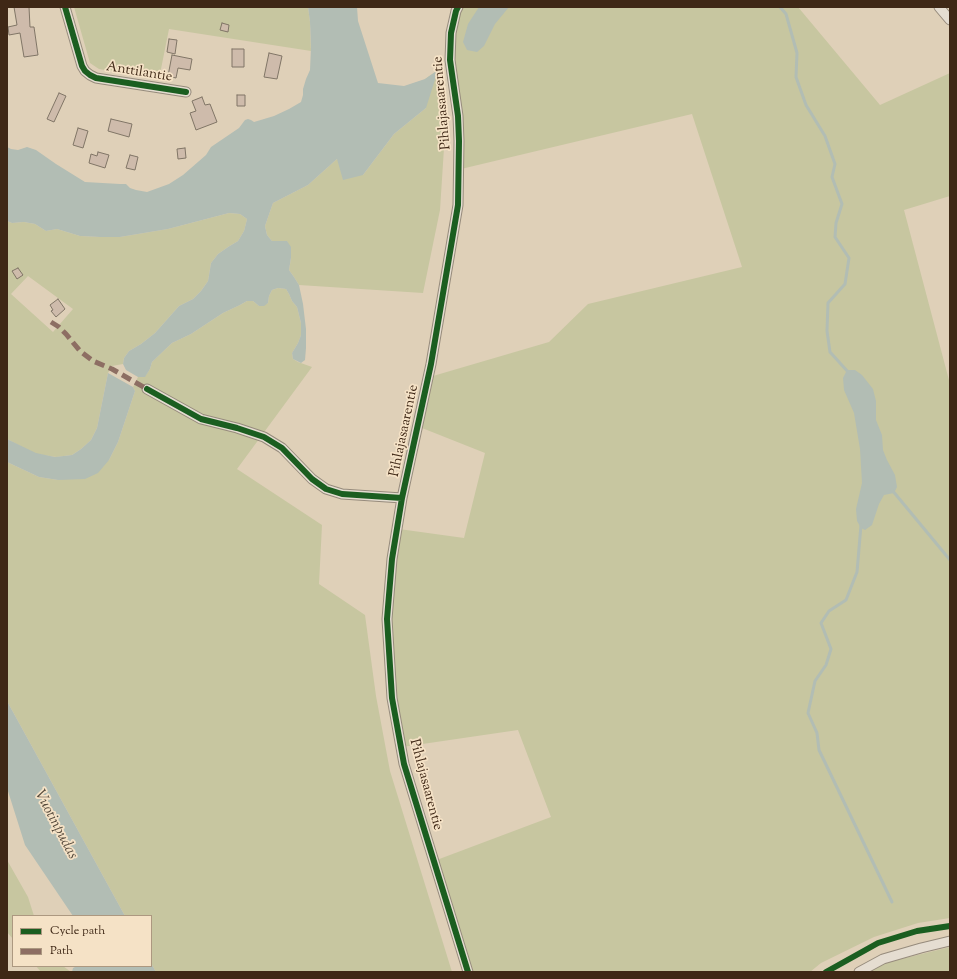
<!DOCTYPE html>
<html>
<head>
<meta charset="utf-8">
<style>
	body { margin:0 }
	#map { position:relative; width:957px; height:979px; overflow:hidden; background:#dfd0b8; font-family:"Sorts Mill Goudy",serif }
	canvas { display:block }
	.frame { position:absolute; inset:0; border:8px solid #3f2816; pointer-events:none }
	.legend { position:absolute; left:12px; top:915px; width:140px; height:52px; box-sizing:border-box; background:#f5e2c6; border:1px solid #ac9880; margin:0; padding:5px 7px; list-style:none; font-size:12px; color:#3f2816 }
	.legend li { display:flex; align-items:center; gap:8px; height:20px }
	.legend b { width:20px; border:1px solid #ac9880 }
</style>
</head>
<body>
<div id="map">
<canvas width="957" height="979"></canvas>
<div class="frame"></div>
<ul class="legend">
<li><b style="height:5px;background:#1b5e20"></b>Cycle path</li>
<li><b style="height:5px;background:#8d6e63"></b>Path</li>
</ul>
</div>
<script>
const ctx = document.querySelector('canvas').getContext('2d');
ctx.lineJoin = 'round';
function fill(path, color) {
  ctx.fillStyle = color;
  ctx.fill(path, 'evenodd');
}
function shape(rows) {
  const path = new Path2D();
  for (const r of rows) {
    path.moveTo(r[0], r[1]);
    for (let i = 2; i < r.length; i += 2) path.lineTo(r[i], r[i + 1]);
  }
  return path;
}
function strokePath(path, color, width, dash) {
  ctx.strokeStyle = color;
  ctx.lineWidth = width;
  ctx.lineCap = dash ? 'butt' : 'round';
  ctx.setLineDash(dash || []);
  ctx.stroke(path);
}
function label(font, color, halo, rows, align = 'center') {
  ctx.font = font + ' "Sorts Mill Goudy",serif';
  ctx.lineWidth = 3.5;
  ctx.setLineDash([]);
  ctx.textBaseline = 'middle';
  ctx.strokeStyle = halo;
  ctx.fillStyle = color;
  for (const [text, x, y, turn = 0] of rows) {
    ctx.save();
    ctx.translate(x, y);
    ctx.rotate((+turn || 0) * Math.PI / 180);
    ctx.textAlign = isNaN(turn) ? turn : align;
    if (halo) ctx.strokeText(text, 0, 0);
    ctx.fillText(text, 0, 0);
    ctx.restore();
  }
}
const green = shape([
	[74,7,308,7,310,22,311,51,169,29,159,79,99,69,90,63],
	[460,7,798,7,880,105,950,73,950,196,904,210,950,384,950,918,918,923,874,937,821,963,810,972,468,972,434,861,551,817,518,730,402,747,394,699,389,619,399,529,464,538,485,453,422,428,433,376,549,342,588,304,742,267,692,114,461,169,451,36],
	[438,70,444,148,440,210,423,293,299,285,294,277,289,270,291,258,287,241,272,241,267,235,265,226,273,203,308,185,337,159,363,175,394,134,426,108,425,79],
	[229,213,240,214,247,219,244,231,238,241,228,247,218,254,211,263,208,281,201,291,193,299,179,306,155,333,141,344,129,351,124,358,123,364,112,366,108,373,97,428,91,440,81,449,72,455,56,457,36,454,7,439,7,221,12,223,24,222,35,224,46,231,57,229,80,236,100,237,120,237,168,229],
	[28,276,73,309,53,332,11,294],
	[278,288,286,289,289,294,292,301,297,307,301,323,301,335,298,343,292,353,293,359,298,362,312,367,237,469,322,525,319,584,365,615,376,696,390,771,452,972,156,972,151,963,151,916,125,916,7,701,7,462,39,477,58,480,109,460,118,442,135,391,133,387,138,377,145,376,150,369,152,362,172,343,191,334,223,313,240,305,247,301,253,301,259,306,268,303,269,296,272,290],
	[7,860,28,897,34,916,13,916,13,939,7,932],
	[950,947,950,972,868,972,885,963],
	[36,966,63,966,71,972,41,972]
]);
const water = shape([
	[308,7,357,7,358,21,378,83,404,86,425,79,438,70,426,108,394,134,363,175,343,180,337,159,308,185,273,203,265,226,267,235,272,241,287,241,291,247,291,258,289,270,294,277,299,285,303,304,306,329,306,348,305,360,301,363,293,359,292,353,298,343,301,335,301,323,297,307,292,301,289,294,286,289,278,288,272,290,269,296,268,303,264,306,259,306,253,301,247,301,240,305,223,313,191,334,172,343,152,362,150,369,145,377,138,377,126,370,123,364,124,358,129,351,141,344,155,333,179,306,193,299,201,291,208,281,211,263,218,254,228,247,238,241,244,231,247,219,240,214,229,213,168,229,120,237,100,237,80,236,57,229,46,231,35,224,24,222,12,223,7,221,7,147,11,149,18,150,27,147,36,150,56,164,85,182,120,184,126,184,130,188,136,190,147,192,169,184,183,175,206,155,211,147,239,128,245,120,248,119,251,120,254,122,274,116,289,109,301,102,303,95,303,89,306,79,310,70,311,47,310,22],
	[479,7,509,7,495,24,484,46,477,52,467,50,463,42,468,24],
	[847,370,855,370,862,375,873,389,876,401,876,420,882,435,883,450,887,460,895,475,897,487,894,493,884,495,879,504,872,525,865,530,861,528,857,521,856,509,862,483,860,449,854,413,844,390,843,378],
	[108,373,133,387,135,391,118,442,109,460,98,473,85,479,58,480,39,477,7,462,7,439,36,453,55,457,72,455,81,449,91,440,97,428],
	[7,701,125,916,73,916,25,845,7,788],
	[151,963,156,972,107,972,106,971,104,972,72,972,73,968,77,966,151,966]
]);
const stream = shape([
	[780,7,786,14,797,53,796,77,806,105,825,136,835,164,832,177,842,204,836,223,835,237,849,258,845,284,828,303,827,331,830,352,849,373],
	[892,490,950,560],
	[861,525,857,572,846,600,829,611,821,623,831,649,826,665,815,681,808,713,817,733,819,750,892,902]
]);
const building = shape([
	[14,7,29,7,30,27,34,27,38,55,24,57,20,33,9,35,8,27,17,25,14,7],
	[222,23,229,25,228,32,220,30,222,23],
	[169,39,177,40,175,54,167,52,169,39],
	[232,49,244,49,244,67,232,67,232,49],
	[269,53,282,56,277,79,264,77,269,53],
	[172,55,192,59,190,70,178,68,176,78,168,76,172,55],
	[59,93,66,96,54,122,47,119,59,93],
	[237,95,245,95,245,106,237,106,237,95],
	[202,97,205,105,210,104,217,122,196,130,190,113,196,111,192,101,202,97],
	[111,119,132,124,129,137,108,131,111,119],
	[78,128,88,131,83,148,73,145,78,128],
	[185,148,186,158,178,159,177,149,185,148],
	[98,152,109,155,105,168,89,163,91,154,97,156,98,152],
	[130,155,138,157,135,170,126,168,130,155],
	[18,268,23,275,17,279,12,271,18,268],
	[58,299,65,309,56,317,51,311,53,310,50,305,58,299]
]);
const street = shape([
	[65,7,82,66,85,71,90,75,96,78,186,92],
	[458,7,456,11,451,33,450,60,458,116,459,141,458,205,431,364,402,498,392,559,387,619,392,698,404,764,468,972],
	[939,7,950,20],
	[147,389,201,419,237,428,264,437,282,448,312,479,326,489,342,494,402,498],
	[859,972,883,959,921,948,950,941]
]);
const quiet = shape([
	[51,322,59,327,66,334,80,351,93,361,112,369,147,389]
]);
const cycleway = shape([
	[65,7,82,66,85,71,90,75,96,78,186,92],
	[458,7,456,11,451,33,450,60,458,116,459,141,458,205,431,364,402,498,392,559,387,619,392,698,404,764,468,972],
	[147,389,201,419,237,428,264,437,282,448,312,479,326,489,342,494,402,498],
	[826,972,878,943,917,931,950,926]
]);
const streetNames = [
	["Anttilantie",139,73,9],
	["Pihlajasaarentie",443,103,-95],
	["Pihlajasaarentie",405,431,-78],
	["Pihlajasaarentie",425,785,75]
];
const waterNames = [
	["Vuotinpudas",55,825,62]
];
fill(green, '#c7c6a0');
fill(water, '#b2bdb4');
strokePath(stream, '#b2bdb4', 3);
fill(building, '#cebbab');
strokePath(building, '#807566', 1);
strokePath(street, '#968b7c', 11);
strokePath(street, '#e5ddd1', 9);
strokePath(quiet, '#8d6e63', 5, [10, 5]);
strokePath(cycleway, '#1b5e20', 6);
label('14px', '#3f2816', '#f5e2c6', streetNames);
label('italic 15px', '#574b3d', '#f5e2c6', waterNames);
</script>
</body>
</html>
